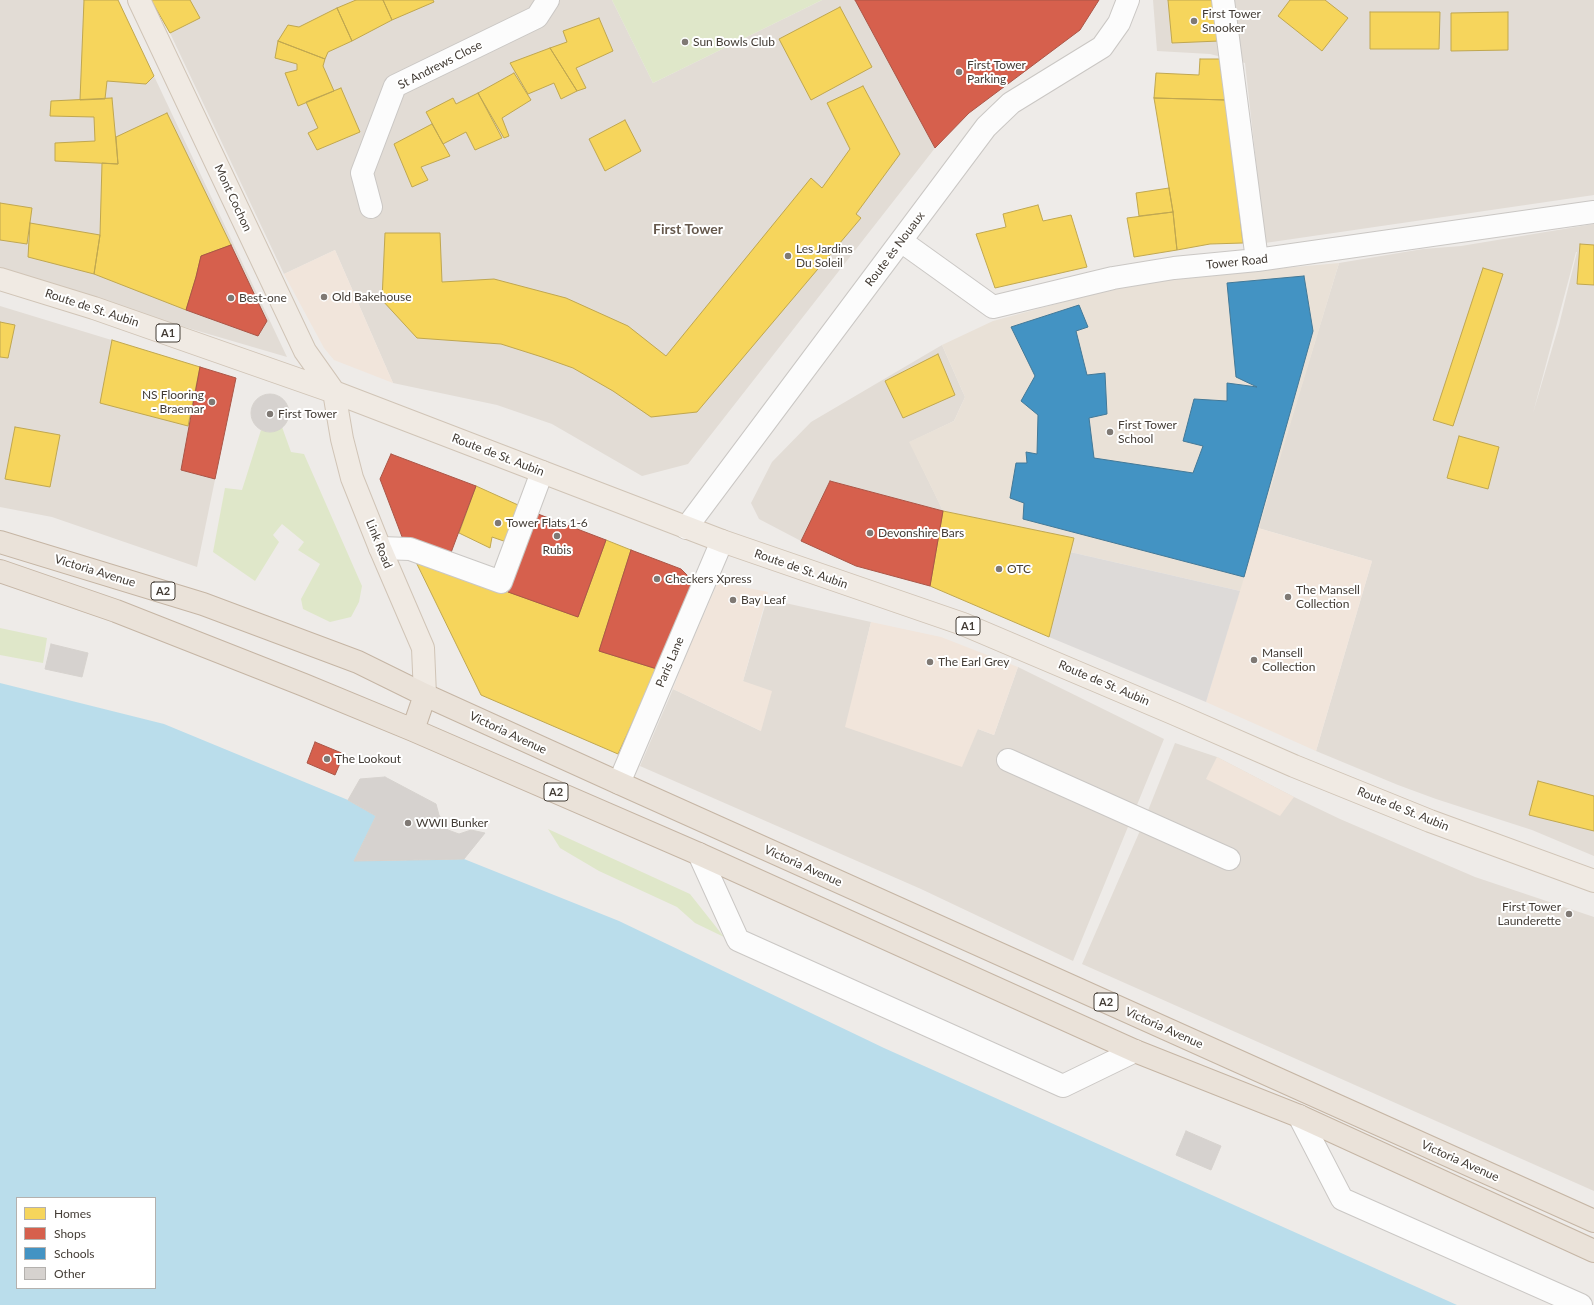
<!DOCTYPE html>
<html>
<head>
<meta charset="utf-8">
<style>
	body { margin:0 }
	#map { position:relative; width:1594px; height:1305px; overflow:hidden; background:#eeebe8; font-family:Lato,sans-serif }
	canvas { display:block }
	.legend { position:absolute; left:16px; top:1197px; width:140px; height:92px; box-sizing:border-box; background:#fff; border:1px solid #b4b1ae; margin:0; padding:5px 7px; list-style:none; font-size:12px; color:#433c35 }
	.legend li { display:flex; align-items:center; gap:8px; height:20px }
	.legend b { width:20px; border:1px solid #b4b1ae }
</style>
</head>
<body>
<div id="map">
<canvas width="1594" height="1305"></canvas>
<ul class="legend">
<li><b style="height:11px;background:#f6d55c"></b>Homes</li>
<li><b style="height:11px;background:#d6604d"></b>Shops</li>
<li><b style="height:11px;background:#4393c3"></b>Schools</li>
<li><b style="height:11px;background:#d6d2cf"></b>Other</li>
</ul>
</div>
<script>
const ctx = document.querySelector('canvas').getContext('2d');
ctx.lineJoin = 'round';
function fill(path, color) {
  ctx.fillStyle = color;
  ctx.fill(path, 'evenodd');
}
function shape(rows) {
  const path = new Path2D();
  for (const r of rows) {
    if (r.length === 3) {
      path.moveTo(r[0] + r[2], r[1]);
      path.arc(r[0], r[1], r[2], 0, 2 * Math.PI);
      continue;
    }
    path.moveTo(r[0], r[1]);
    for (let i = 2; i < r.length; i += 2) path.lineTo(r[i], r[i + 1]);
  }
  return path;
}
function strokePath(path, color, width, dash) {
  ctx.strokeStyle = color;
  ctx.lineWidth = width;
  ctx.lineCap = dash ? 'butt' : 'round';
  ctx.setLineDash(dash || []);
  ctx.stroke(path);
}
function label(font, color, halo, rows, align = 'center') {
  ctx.font = font + ' Lato,sans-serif';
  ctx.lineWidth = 4;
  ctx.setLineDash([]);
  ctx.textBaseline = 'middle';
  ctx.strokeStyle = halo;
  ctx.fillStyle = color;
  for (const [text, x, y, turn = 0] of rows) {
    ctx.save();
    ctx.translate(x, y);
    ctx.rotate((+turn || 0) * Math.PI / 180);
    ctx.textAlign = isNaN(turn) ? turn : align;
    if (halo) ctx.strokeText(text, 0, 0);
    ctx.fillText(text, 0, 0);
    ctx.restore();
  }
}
const residential = shape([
	[0,0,118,0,287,357,0,273],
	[151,0,612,0,653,83,822,0,855,0,935,148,688,464,642,476,552,424,497,405,393,383,335,250,284,274,170,33],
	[1153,0,1594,0,1594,195,1265,243,1245,63,1210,54,1157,51],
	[1594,224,1594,856,1532,830,1436,799,1398,785,1316,751,1372,561,1258,528,1339,263,1423,249,1461,246],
	[1577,252,1559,325,1533,413,1576,252],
	[0,306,200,367,231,402,197,567,52,517,0,507],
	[942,345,965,397,954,421,910,442,943,511,830,481,801,541,759,519,751,503,772,462,811,422],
	[767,599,871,622,860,667,978,729,994,735,1018,667,1164,739,1073,961,921,889,640,766,673,689,761,731,743,681],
	[1175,743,1217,757,1294,797,1340,819,1475,877,1594,917,1594,1191,1082,964,1139,833]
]);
const commercial = shape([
	[335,250,393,383,334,360,324,348,284,274],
	[1258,528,1372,561,1316,751,1206,702],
	[718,582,768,592,743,681,772,691,761,731,673,689,686,655],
	[871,622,941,637,1018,667,994,735,978,729,962,767,845,727],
	[1217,757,1294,797,1280,816,1206,779]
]);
const education = shape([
	[1339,263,1240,591,1070,552,1073,538,943,511,909,442,954,421,965,397,942,345,993,321,1119,287,1175,278]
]);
const green = shape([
	[612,0,822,0,653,83],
	[282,427,291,452,304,454,362,586,359,602,351,617,330,622,303,609,301,599,320,564,298,550,304,542,282,524,273,535,279,542,255,581,213,552,225,488,242,490,261,430,271,432],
	[0,628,47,638,43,663,0,655],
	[548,829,690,894,724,937,695,923,677,907,599,871,560,848]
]);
const parking = shape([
	[1070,552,1240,591,1206,702,1049,637]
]);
const water = shape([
	[0,683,164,724,348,800,376,816,354,861,464,859,619,921,884,1048,1457,1305,0,1305],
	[17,1198,155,1198,155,1288,17,1288]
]);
const homes = shape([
	[84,0,118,0,154,76,146,84,107,81,105,99,80,100,84,0],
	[151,0,190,0,200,18,170,33,151,0],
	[356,0,383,0,392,20,352,41,337,8,356,0],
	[383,0,433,0,434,2,392,20,383,0],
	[1168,0,1215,0,1219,41,1172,43,1168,0],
	[1290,0,1325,0,1348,18,1322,51,1278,16,1290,0],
	[840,7,872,67,811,100,779,39,840,7],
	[337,8,352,41,328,52,325,59,278,41,288,25,299,27,337,8],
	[1370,12,1440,12,1439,49,1370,49,1370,12],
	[1508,12,1508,50,1451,51,1451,13,1508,12],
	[599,18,613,51,576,68,586,88,577,91,550,48,567,42,563,31,599,18],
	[278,41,325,59,323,66,334,91,298,106,285,73,297,70,297,64,275,58,278,41],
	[550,48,577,91,561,99,554,83,528,94,510,63,550,48],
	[1200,59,1222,59,1227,100,1154,98,1156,73,1199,75,1200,59],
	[514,73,531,100,502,118,509,136,504,138,478,93,514,73],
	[863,86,900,154,856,214,861,218,697,412,651,417,613,391,573,368,542,357,501,344,417,338,382,300,385,233,440,233,442,282,494,279,566,298,628,326,666,356,811,178,822,188,850,149,827,103,863,86],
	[341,88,360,132,317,150,308,133,318,128,306,102,341,88],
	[478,93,502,138,475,150,466,132,443,144,426,112,453,98,456,104,478,93],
	[112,98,118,164,55,161,55,143,95,141,94,117,50,116,51,101,112,98],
	[1154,98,1227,100,1243,243,1210,244,1177,250,1173,212,1154,98],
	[167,113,231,245,201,256,196,277,186,310,94,274,100,235,102,163,118,164,116,137,167,113],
	[625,120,641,151,605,171,589,139,625,120],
	[432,124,450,156,421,167,428,180,412,187,394,144,432,124],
	[1169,188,1173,212,1139,216,1136,193,1169,188],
	[0,203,32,208,27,244,0,240,0,203],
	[1038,205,1043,221,1071,215,1087,267,995,288,976,234,1006,227,1003,214,1038,205],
	[1173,212,1177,250,1134,257,1127,218,1173,212],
	[30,223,100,235,94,274,28,257,30,223],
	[1580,244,1594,245,1594,285,1577,284,1580,244],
	[1483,268,1503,274,1453,426,1433,420,1483,268],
	[0,322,15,325,8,358,0,357,0,322],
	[112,340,200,367,188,426,100,403,112,340],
	[938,354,955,395,903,418,885,381,938,354],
	[15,427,60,435,50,487,5,479,15,427],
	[1459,436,1499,447,1488,489,1447,478,1459,436],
	[476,486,538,514,524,548,492,537,490,548,459,533,476,486],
	[943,511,1074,538,1049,637,930,586,943,511],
	[606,540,631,550,599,651,657,669,618,754,481,695,414,558,578,617,606,540],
	[1538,781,1594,796,1594,831,1529,815,1538,781]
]);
const shops = shape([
	[855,0,1099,0,1080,30,969,113,935,148,855,0],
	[231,245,267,321,258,336,186,310,196,277,201,256,231,245],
	[200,367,236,378,215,479,181,470,200,367],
	[391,454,476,486,449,558,404,542,380,479,391,454],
	[830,481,943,511,930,586,856,566,801,541,830,481],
	[538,514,606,540,578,617,508,592,538,514],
	[631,550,681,569,687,575,692,587,657,669,599,651,631,550],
	[315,742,344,754,335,775,307,763,315,742]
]);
const schools = shape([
	[1304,276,1313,331,1244,577,1023,519,1024,503,1010,498,1016,463,1027,463,1026,452,1037,454,1038,415,1021,401,1035,376,1011,327,1079,305,1088,327,1076,331,1087,375,1105,373,1107,414,1089,418,1094,458,1193,473,1203,446,1183,441,1194,399,1227,401,1227,383,1257,387,1236,377,1227,283,1304,276]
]);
const building = shape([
	[270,413,19],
	[51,644,88,653,82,677,45,669,51,644],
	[385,777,436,804,439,815,448,830,459,834,471,830,485,833,464,859,354,861,376,816,348,800,360,779,385,777],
	[1186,1131,1221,1146,1211,1170,1176,1155,1186,1131]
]);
const minor = shape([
	[1223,0,1257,260],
	[371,207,362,173,395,86,537,17,548,0],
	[901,241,993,307,1113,278,1174,268,1257,260,1594,212],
	[686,528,986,127,1011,103,1102,47,1119,23,1128,0],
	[380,548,410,549,501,582,542,472],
	[1008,760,1229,859],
	[619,783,722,541],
	[699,854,738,940,1063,1086,1135,1051],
	[1299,1116,1342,1199,1581,1305]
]);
const major = shape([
	[139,0,305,351,334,392,342,439,352,478,380,548,423,648,425,695],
	[0,279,94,308,334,392,722,541,963,624,1175,714,1294,766,1430,821,1594,881]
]);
const highway = shape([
	[0,542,203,604,358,662,425,695,619,783,1594,1221],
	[0,571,116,611,304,685,413,730,699,854,1135,1051,1299,1116,1594,1251],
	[413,730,425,695]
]);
const markers = [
	[1194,21,4,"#7f7974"],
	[685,42,4,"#7f7974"],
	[959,72,4,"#7f7974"],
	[788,256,4,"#7f7974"],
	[324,297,4,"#7f7974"],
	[231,298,4,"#7f7974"],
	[212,402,4,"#7f7974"],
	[270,414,4,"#7f7974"],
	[1110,432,4,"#7f7974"],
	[498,523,4,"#7f7974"],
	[870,533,4,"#7f7974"],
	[557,536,4,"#7f7974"],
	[999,569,4,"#7f7974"],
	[657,579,4,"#7f7974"],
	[1288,597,4,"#7f7974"],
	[733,600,4,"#7f7974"],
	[1254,660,4,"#7f7974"],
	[930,662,4,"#7f7974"],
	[327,759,4,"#7f7974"],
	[408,823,4,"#7f7974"],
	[1569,914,4,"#7f7974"]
];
const shields = [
	[168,333,24],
	[163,591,24],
	[968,626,24],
	[556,792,24],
	[1106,1002,24]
];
const shieldNames = [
	["A1",168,333],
	["A2",163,591],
	["A1",968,626],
	["A2",556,792],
	["A2",1106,1002]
];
const poiNames = [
	["First Tower",1202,14],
	["Snooker",1202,28],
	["Sun Bowls Club",693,42],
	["First Tower",967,65],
	["Parking",967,79],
	["Les Jardins",796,249],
	["Du Soleil",796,263],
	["Old Bakehouse",332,297],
	["Best-one",239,298],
	["NS Flooring",204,395,"right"],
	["- Braemar",204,409,"right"],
	["First Tower",278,414],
	["First Tower",1118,425],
	["School",1118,439],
	["Tower Flats 1-6",506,523],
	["Devonshire Bars",878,533],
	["Rubis",557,550,"center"],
	["OTC",1007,569],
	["Checkers Xpress",665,579],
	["The Mansell",1296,590],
	["Collection",1296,604],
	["Bay Leaf",741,600],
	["Mansell",1262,653],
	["Collection",1262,667],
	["The Earl Grey",938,662],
	["The Lookout",335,759],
	["WWII Bunker",416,823],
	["First Tower",1561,907,"right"],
	["Launderette",1561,921,"right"]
];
const streetNames = [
	["St Andrews Close",440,65,-27],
	["Mont Cochon",233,198,65],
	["Route ès Nouaux",895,249,-53],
	["Tower Road",1237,262,-6],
	["Route de St. Aubin",92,308,18],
	["Route de St. Aubin",498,455,21],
	["Link Road",379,544,68],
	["Route de St. Aubin",801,569,19],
	["Victoria Avenue",95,571,17],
	["Paris Lane",670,662,-67],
	["Route de St. Aubin",1104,683,23],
	["Victoria Avenue",508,733,25],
	["Route de St. Aubin",1403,809,22],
	["Victoria Avenue",803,866,24],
	["Victoria Avenue",1164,1028,24],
	["Victoria Avenue",1460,1161,24]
];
const quarterNames = [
	["First Tower",688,229]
];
fill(residential, '#e2dcd5');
fill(commercial, '#f1e5db');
fill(education, '#e9e1d7');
fill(green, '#dfe7c9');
fill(parking, '#dddad8');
fill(water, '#baddeb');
fill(homes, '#f6d55c');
strokePath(homes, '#c0a750', 1);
fill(shops, '#d6604d');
strokePath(shops, '#aa5546', 1);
fill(schools, '#4393c3');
strokePath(schools, '#437998', 1);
fill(building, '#d6d2cf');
strokePath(building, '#d6d2ce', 1);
strokePath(minor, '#cac7c4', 24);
strokePath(major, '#d0c4b6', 24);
strokePath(highway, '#c5b5a4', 24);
strokePath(minor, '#fcfcfc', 22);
strokePath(major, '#f0eae3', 22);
strokePath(highway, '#eae2d9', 22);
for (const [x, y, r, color] of markers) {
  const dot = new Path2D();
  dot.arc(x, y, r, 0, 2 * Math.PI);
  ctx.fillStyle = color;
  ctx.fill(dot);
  strokePath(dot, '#fff', 1.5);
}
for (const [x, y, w] of shields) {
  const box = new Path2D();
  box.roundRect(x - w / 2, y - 9, w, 18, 3);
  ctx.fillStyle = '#fff';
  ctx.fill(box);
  strokePath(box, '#433c35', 1);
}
label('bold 11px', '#433c35', null, shieldNames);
label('12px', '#433c35', '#fff', poiNames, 'left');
label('12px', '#433c35', '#fff', streetNames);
label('bold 14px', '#65584c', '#fff', quarterNames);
</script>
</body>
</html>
